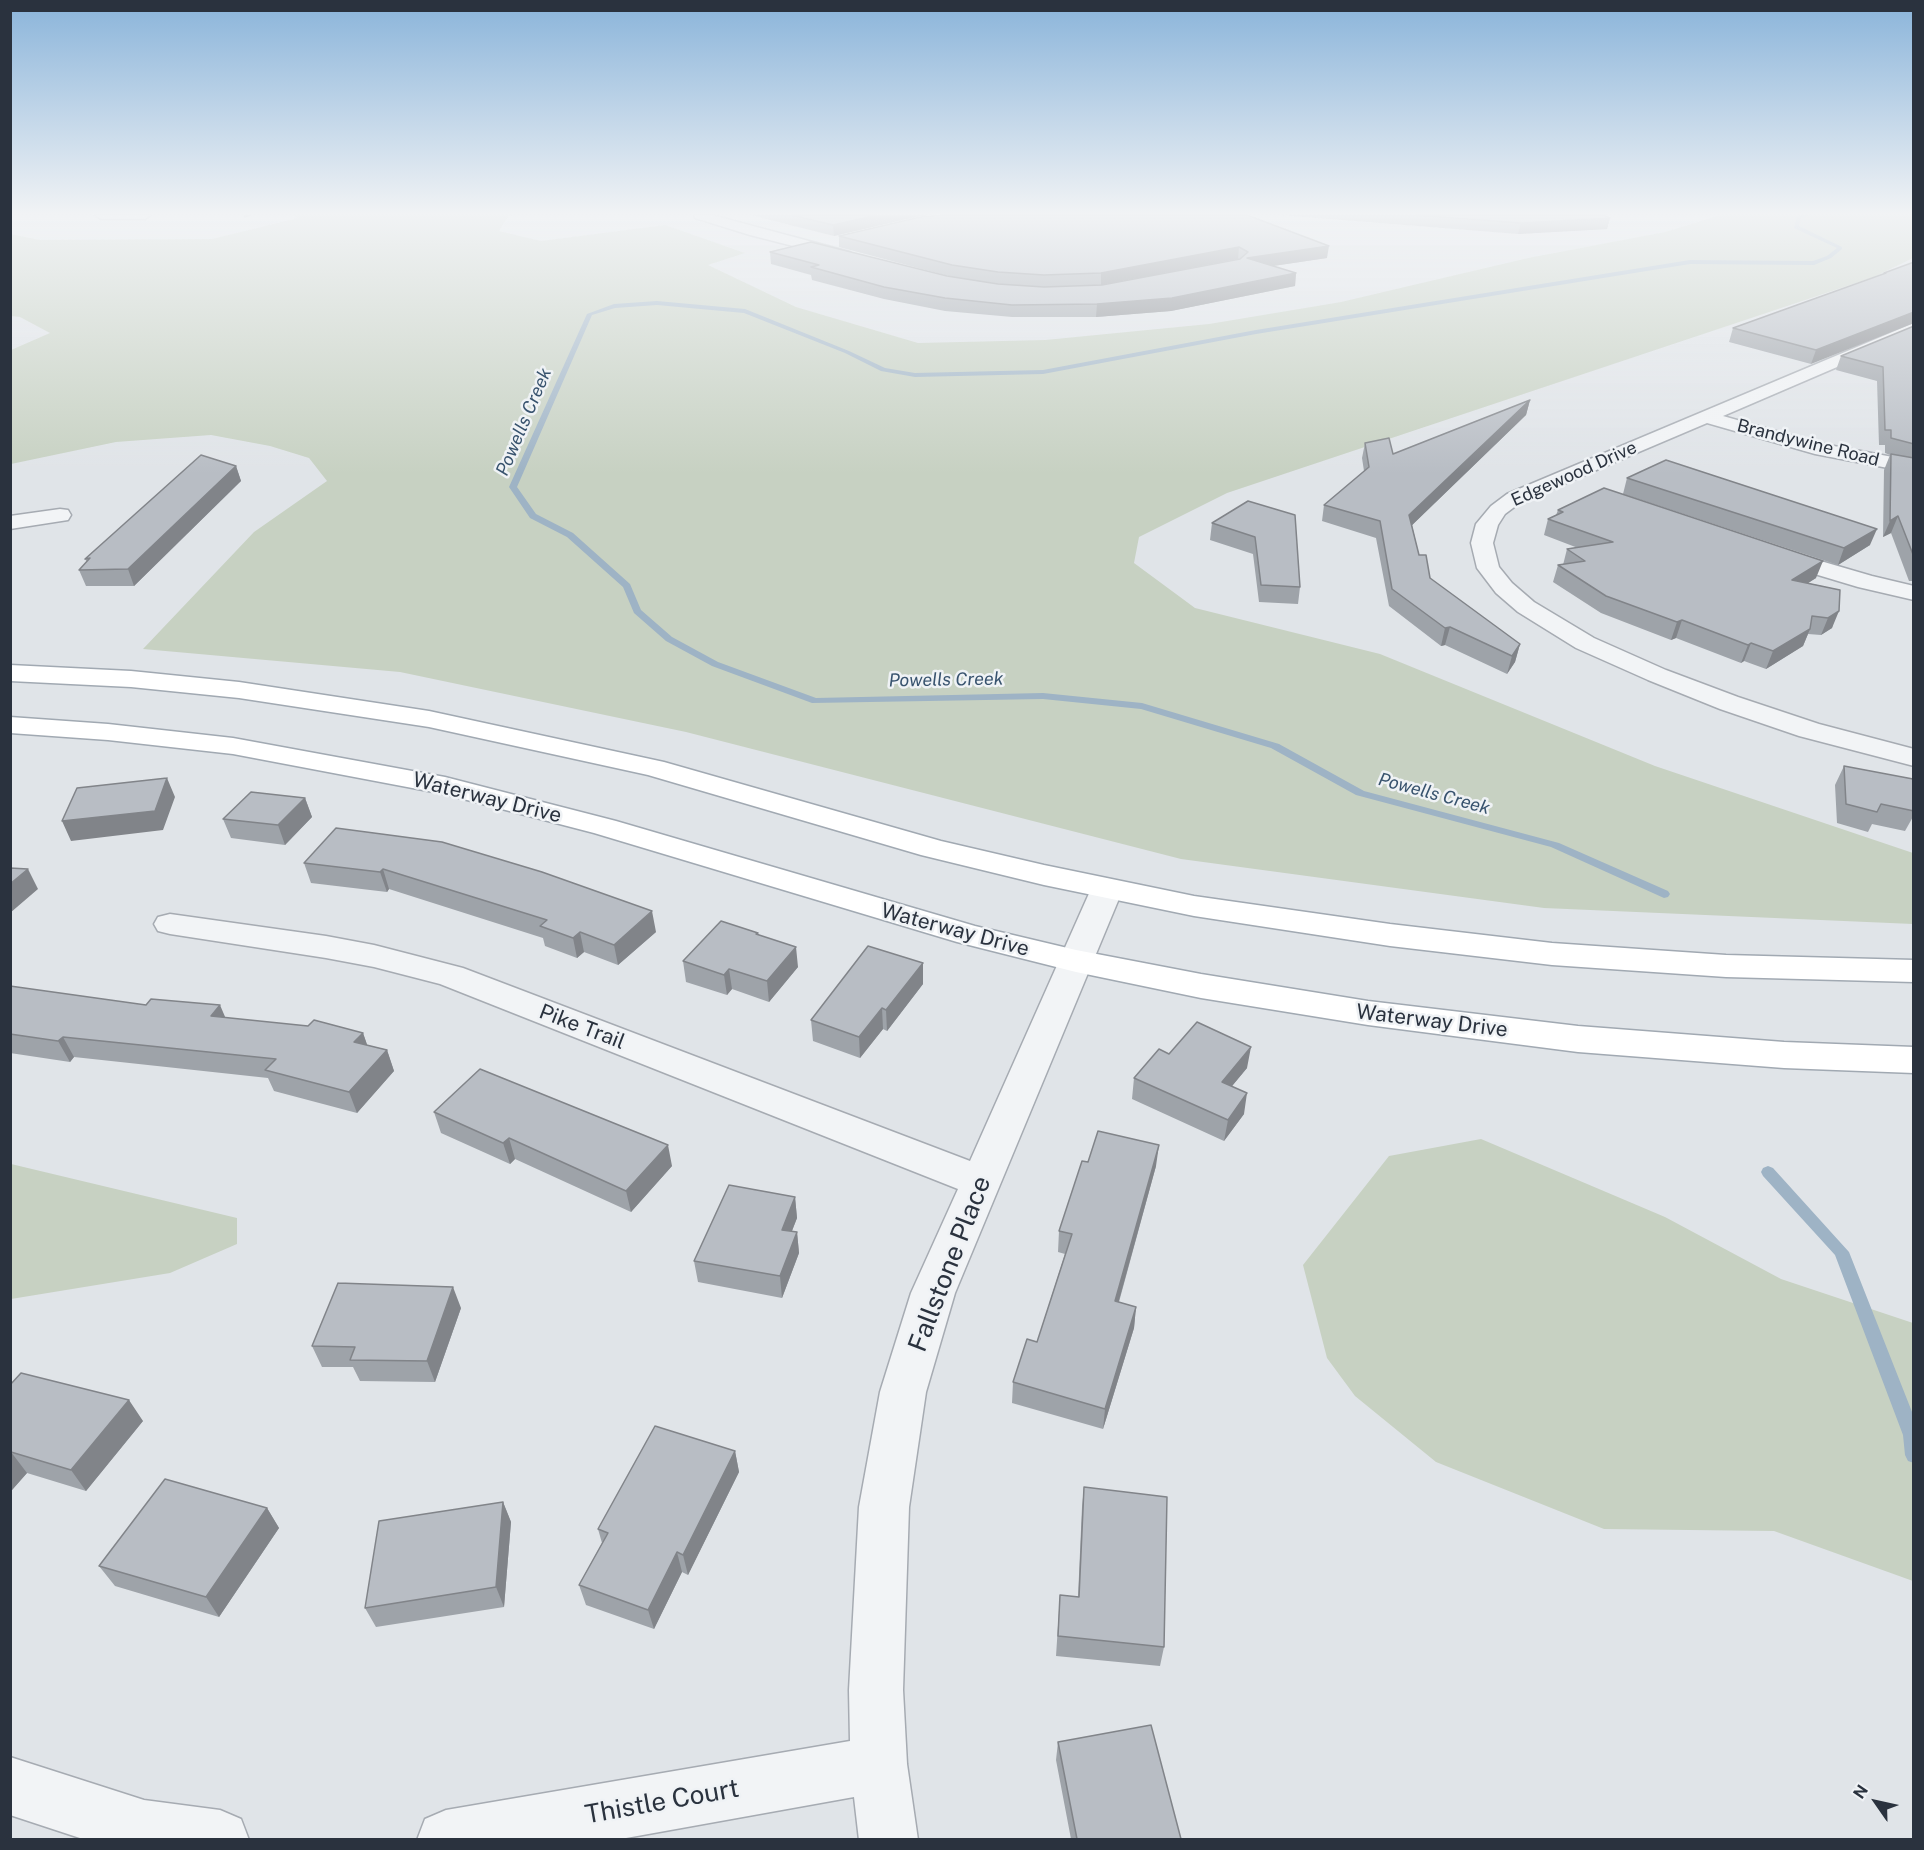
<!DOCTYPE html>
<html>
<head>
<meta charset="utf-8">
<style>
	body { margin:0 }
	#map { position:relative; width:1924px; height:1850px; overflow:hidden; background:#e0e4e8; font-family:"Public Sans",sans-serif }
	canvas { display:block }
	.frame { position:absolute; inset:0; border:12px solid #2a323e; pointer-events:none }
	.north { position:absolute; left:1846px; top:1772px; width:60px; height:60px; -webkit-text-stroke:4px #eff2f5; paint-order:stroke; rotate:304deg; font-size:16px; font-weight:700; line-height:24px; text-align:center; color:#2a323e }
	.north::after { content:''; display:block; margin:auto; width:21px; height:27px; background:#2a323e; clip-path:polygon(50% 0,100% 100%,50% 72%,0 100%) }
</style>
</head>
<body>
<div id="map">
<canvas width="1924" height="1850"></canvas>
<div class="frame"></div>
<div class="north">N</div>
</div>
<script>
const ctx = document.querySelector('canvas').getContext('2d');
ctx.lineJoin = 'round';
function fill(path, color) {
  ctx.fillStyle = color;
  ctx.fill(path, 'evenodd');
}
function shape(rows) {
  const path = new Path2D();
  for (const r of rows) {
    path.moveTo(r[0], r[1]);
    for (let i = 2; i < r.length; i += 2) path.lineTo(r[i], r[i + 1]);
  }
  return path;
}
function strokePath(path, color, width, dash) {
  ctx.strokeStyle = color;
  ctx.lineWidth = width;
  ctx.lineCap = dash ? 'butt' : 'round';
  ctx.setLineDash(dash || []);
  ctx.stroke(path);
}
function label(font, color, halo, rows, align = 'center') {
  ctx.font = font + ' "Public Sans",sans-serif';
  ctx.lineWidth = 5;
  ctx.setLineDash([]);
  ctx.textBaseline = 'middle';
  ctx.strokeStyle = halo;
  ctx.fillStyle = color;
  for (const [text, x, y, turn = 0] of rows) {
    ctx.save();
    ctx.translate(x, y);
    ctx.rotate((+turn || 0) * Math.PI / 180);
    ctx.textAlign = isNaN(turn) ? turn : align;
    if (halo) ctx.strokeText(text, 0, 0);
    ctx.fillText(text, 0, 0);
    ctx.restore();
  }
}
const green = shape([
	[291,215,514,215,508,217,499,231,541,241,665,225,745,253,708,265,796,307,918,343,1045,340,1209,324,1341,302,1528,258,1665,232,1721,215,1913,215,1913,258,1874,277,1227,493,1139,537,1134,563,1195,608,1380,654,1655,766,1913,853,1913,924,1544,908,1181,859,686,732,400,672,143,649,254,532,327,481,309,458,270,446,211,435,116,442,11,464,11,350,50,333,20,317,11,316,10,234,40,240,212,239,298,218],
	[1481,1139,1665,1217,1781,1279,1913,1323,1913,1581,1774,1531,1604,1529,1436,1462,1355,1396,1327,1358,1303,1265,1389,1156],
	[11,1164,237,1218,237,1244,170,1273,11,1299]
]);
const stream = shape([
	[1804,215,1811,215,1801,218,1799,226,1842,247,1842,249,1831,258,1814,265,1690,264,1256,334,1043,374,915,377,881,371,845,353,744,313,657,305,615,308,592,315,517,487,536,514,573,533,630,584,641,610,672,637,718,662,816,698,1043,693,1142,703,1279,744,1364,791,1559,843,1668,891,1670,894,1668,897,1664,898,1551,847,1356,795,1271,748,1141,709,1043,699,812,703,712,666,666,641,634,613,623,587,567,537,530,518,509,487,587,314,614,304,657,301,745,309,849,351,885,368,915,373,1043,370,1256,330,1690,260,1813,261,1827,256,1837,248,1794,228,1797,216,1804,215],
	[1768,1166,1773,1168,1849,1252,1914,1417,1914,1463,1908,1461,1905,1455,1903,1435,1835,1255,1763,1176,1761,1172,1763,1168,1768,1166]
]);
const minor = shape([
	[95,215,151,215,145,219,101,219,95,215],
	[694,215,712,215,850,252,852,255,845,259,840,258,750,235,695,218,694,215],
	[1914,323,1914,334,1723,416,1818,443,1914,461,1914,473,1815,454,1707,423,1521,502,1505,514,1498,525,1493,543,1499,567,1512,583,1534,602,1594,638,1666,670,1738,697,1819,724,1914,749,1914,766,1799,736,1720,709,1648,680,1576,648,1518,612,1496,593,1477,568,1471,543,1476,524,1491,506,1507,494,1914,323],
	[60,509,68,510,71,515,68,520,10,529,10,516,60,509],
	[1776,548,1872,576,1914,586,1914,600,1858,587,1768,560,1765,555,1768,550,1776,548],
	[1107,879,1118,882,1123,889,955,1293,926,1392,909,1507,903,1690,907,1764,918,1840,859,1840,854,1797,615,1840,417,1840,425,1819,446,1810,850,1741,849,1690,859,1507,880,1392,911,1293,958,1189,440,984,374,967,326,958,170,934,158,931,154,924,158,917,170,914,326,936,374,945,463,968,970,1161,1091,889,1096,882,1107,879],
	[10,1757,144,1800,220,1810,241,1819,249,1840,86,1840,10,1815,10,1757]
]);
const major = shape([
	[10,665,131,671,239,682,429,711,664,762,941,841,1044,865,1194,896,1390,924,1552,943,1726,955,1914,960,1914,982,1726,977,1552,965,1390,946,1194,916,1044,885,921,855,648,775,429,727,239,698,131,687,10,681,10,665],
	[10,717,108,724,233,738,445,777,616,821,975,926,1076,950,1201,974,1368,1001,1578,1026,1784,1042,1914,1047,1914,1073,1784,1068,1578,1052,1368,1025,1201,998,1076,972,957,942,594,833,444,794,233,754,108,740,10,733,10,717]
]);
const wall = shape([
	[752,215,931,215,919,216,834,236,762,218],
	[1247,215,1327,258,1273,266,1296,273,1295,286,1171,311,1096,317,1012,317,945,311,884,299,812,280,811,275,771,264,770,252,998,284,1044,287,1102,285,1239,259,1238,259,1101,285,1044,287,998,284,952,277,839,247,839,236],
	[1279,215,1604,215,1610,218,1607,229,1518,234],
	[1914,262,1811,364,1729,342,1733,328,1883,274,1884,273],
	[1914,326,1914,581,1909,581,1891,533,1883,537,1884,470,1890,455,1885,453,1885,445,1879,445,1877,381,1836,370,1841,356],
	[1530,400,1526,415,1412,525,1419,555,1430,578,1520,644,1515,662,1507,674,1445,645,1441,646,1389,606,1376,538,1322,521,1324,505,1364,471,1362,458,1365,443,1393,454],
	[236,466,241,481,134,586,86,586,79,570,87,562,85,559],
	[1627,478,1870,545,1838,565,1623,494],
	[1248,501,1300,587,1298,604,1259,602,1253,554,1210,540,1212,523],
	[1558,510,1816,578,1808,583,1840,590,1832,628,1821,635,1808,634,1803,646,1766,669,1744,661,1741,663,1676,638,1671,640,1601,613,1553,582,1558,565,1563,565,1567,549,1578,548,1544,535,1548,519,1556,515],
	[1844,766,1914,789,1914,815,1905,831,1872,824,1868,832,1837,823,1835,785],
	[305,798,312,817,285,845,231,838,223,819],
	[336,828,656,932,618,965,584,952,577,958,545,946,543,938,389,889,387,892,311,883,304,863],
	[758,933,758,935,798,967,769,1002,732,989,727,995,686,982,683,961],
	[923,963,923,984,887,1031,883,1029,860,1058,813,1041,811,1020],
	[10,986,225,1018,363,1033,367,1045,387,1050,394,1071,357,1113,274,1091,268,1078,74,1057,70,1062,10,1053],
	[1169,1054,1247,1068,1232,1086,1244,1114,1224,1141,1132,1099,1134,1078],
	[434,1112,672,1166,631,1212,515,1159,510,1164,441,1133],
	[1088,1162,1156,1166,1119,1302,1136,1307,1134,1328,1103,1429,1012,1403,1013,1382,1037,1342,1065,1254,1058,1252,1059,1231],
	[795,1197,797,1218,792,1231,797,1232,799,1253,782,1298,698,1282,694,1261],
	[461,1308,435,1382,360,1381,353,1367,322,1367,312,1346],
	[10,1385,143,1421,86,1491,27,1473,12,1490,10,1490],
	[735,1451,739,1472,688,1575,682,1572,654,1629,586,1605,579,1585,602,1543,598,1529],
	[1084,1487,1164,1647,1160,1666,1056,1656,1060,1595,1078,1597,1082,1507],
	[503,1502,511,1522,504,1607,376,1627,365,1608],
	[267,1508,279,1528,219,1617,115,1586,99,1566],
	[1058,1742,1181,1839,1071,1839,1056,1760]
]);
const shadedWall = shape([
	[244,215,254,215,244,218],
	[877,215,931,215,919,216,834,236,833,225],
	[1610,218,1607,229,1518,234,1521,223],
	[1329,246,1327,258,1246,270,1247,258],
	[1239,247,1238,259,1101,285,1101,273],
	[1296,273,1295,286,1171,311,1096,317,1097,304],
	[1914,312,1914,323,1811,364,1816,350],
	[1530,400,1526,415,1406,531,1409,515],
	[236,466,241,481,134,586,128,569],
	[1898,516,1891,533,1883,537,1890,521],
	[1877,529,1870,545,1838,565,1844,548],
	[1823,561,1816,578,1786,597,1792,580],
	[1839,611,1832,628,1821,635,1828,618],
	[1682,620,1676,638,1671,640,1677,622],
	[1450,627,1445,645,1441,646,1445,628],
	[1810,629,1803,646,1766,669,1773,651],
	[1751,643,1744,661,1741,663,1748,645],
	[1520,644,1515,662,1507,674,1512,656],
	[167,778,175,797,163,830,71,841,62,821],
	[305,798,312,817,285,845,278,825],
	[28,869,38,889,10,913,10,884],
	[383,869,389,889,387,892,380,872],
	[652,911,656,932,618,965,614,945],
	[580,932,584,952,577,958,573,938],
	[796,947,798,967,769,1002,767,981],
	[923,963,923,984,887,1031,886,1010],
	[729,969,732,989,727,995,724,975],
	[220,1005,229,1026,211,1016],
	[882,1008,883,1029,860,1058,859,1037],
	[363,1033,370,1053,354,1042],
	[63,1037,74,1057,70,1062,58,1041],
	[1251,1047,1247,1068,1218,1103,1222,1082],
	[387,1050,394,1071,357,1113,349,1092],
	[1247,1093,1244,1114,1224,1141,1228,1120],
	[509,1138,515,1159,510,1164,503,1143],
	[668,1145,672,1166,631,1212,626,1191],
	[1159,1145,1156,1166,1113,1322,1115,1301],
	[795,1197,797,1218,784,1251,782,1230],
	[797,1232,799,1253,782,1298,780,1276],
	[453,1287,461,1308,435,1382,427,1361],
	[1136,1307,1134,1328,1103,1429,1105,1409],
	[129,1400,143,1421,86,1491,71,1470],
	[735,1451,739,1472,688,1575,683,1555],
	[11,1452,27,1473,12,1490,10,1489],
	[503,1502,511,1522,504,1607,496,1587],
	[267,1508,279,1528,219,1617,206,1597],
	[677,1552,682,1572,654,1629,648,1610]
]);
const building = shape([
	[791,215,877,215,833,225,791,215],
	[942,215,1247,215,1329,246,1247,258,1296,273,1172,298,1097,304,1012,305,945,298,884,287,811,267,819,265,770,252,811,242,947,276,998,284,1044,287,1102,285,1240,259,1248,252,1239,247,1101,273,1044,275,998,272,952,265,839,236,920,217,942,215],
	[1415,215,1604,215,1610,218,1521,223,1415,215],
	[1914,262,1914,312,1816,350,1733,328,1886,273,1884,273,1914,262],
	[1914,326,1914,444,1891,438,1891,430,1885,430,1883,367,1841,356,1914,326],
	[1530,400,1409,515,1419,555,1426,555,1430,578,1520,644,1512,656,1450,627,1445,628,1392,589,1380,521,1324,505,1369,467,1365,443,1389,438,1393,454,1530,400],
	[1891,454,1914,458,1914,557,1898,516,1890,521,1891,454],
	[201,455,236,466,128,569,79,570,90,558,85,559,201,455],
	[1666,460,1877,529,1844,548,1627,478,1666,460],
	[1604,488,1823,561,1792,580,1840,590,1839,611,1828,618,1812,616,1810,629,1773,651,1751,643,1748,645,1682,620,1677,622,1606,596,1558,565,1585,561,1567,549,1613,542,1548,519,1563,512,1558,510,1604,488],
	[1248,501,1295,515,1300,587,1261,585,1255,537,1212,523,1248,501],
	[1844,766,1913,779,1914,811,1881,804,1877,812,1846,804,1844,766],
	[167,778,155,811,62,821,77,788,167,778],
	[251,792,305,798,278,825,223,819,251,792],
	[336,828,442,842,542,872,652,911,614,945,580,932,573,938,540,926,547,920,383,869,380,872,304,863,336,828],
	[10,868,28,869,10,884,10,868],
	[721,921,758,933,756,934,796,947,767,981,729,969,724,975,683,961,721,921],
	[868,946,923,963,886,1010,882,1008,859,1037,811,1020,868,946],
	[10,986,146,1005,151,999,220,1005,211,1016,308,1026,314,1020,363,1033,354,1042,387,1050,349,1092,265,1070,276,1059,63,1037,58,1041,10,1034,10,986],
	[1197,1022,1251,1047,1222,1082,1247,1093,1228,1120,1134,1078,1159,1049,1169,1054,1197,1022],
	[480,1069,668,1145,626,1191,509,1138,503,1143,434,1112,480,1069],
	[1098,1131,1159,1145,1115,1301,1136,1307,1105,1409,1013,1382,1027,1339,1037,1342,1072,1234,1059,1231,1082,1161,1088,1162,1098,1131],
	[729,1185,795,1197,782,1230,797,1232,780,1276,694,1261,729,1185],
	[338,1283,453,1287,427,1361,350,1360,355,1347,312,1346,338,1283],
	[21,1373,129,1400,71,1470,11,1452,10,1453,10,1385,21,1373],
	[655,1426,735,1451,683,1555,677,1552,648,1610,579,1585,608,1533,598,1529,655,1426],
	[165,1479,267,1508,206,1597,99,1566,165,1479],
	[1084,1487,1167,1497,1164,1647,1058,1636,1060,1595,1079,1597,1084,1487],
	[503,1502,496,1587,365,1608,379,1521,503,1502],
	[1151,1725,1181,1839,1077,1839,1058,1742,1151,1725]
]);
const farWaternames = [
	["Powells Creek",524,422,-67],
	["Powells Creek",946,680,-1],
	["Powells Creek",1434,794,15]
];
const farStreetnames = [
	["Brandywine Road",1808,443,14],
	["Edgewood Drive",1574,474,-24]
];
const streetNames = [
	["Waterway Drive",487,798,14],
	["Waterway Drive",955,930,15],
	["Waterway Drive",1432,1021,7],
	["Pike Trail",582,1027,21]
];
const nearStreetnames = [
	["Fallstone Place",950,1264,-69],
	["Thistle Court",662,1802,-10]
];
fill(green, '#c7d1c2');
fill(stream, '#9eb3c5');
strokePath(minor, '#a6abb2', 3);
strokePath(major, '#a1a9b2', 3);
fill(minor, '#f2f4f6');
fill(major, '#fff');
fill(wall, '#9ea3a9');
fill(shadedWall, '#818489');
fill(building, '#b8bdc4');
strokePath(building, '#818489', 1.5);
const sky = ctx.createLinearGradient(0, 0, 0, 474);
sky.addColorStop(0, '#8ab4da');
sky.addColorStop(0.45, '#f1f3f5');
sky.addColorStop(1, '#f1f3f500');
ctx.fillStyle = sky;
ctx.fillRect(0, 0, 1924, 474);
label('italic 18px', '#38536e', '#eff2f5', farWaternames);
label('18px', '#2a323e', '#eff2f5', farStreetnames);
label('21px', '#2a323e', '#eff2f5', streetNames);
label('26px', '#2a323e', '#eff2f5', nearStreetnames);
</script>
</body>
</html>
